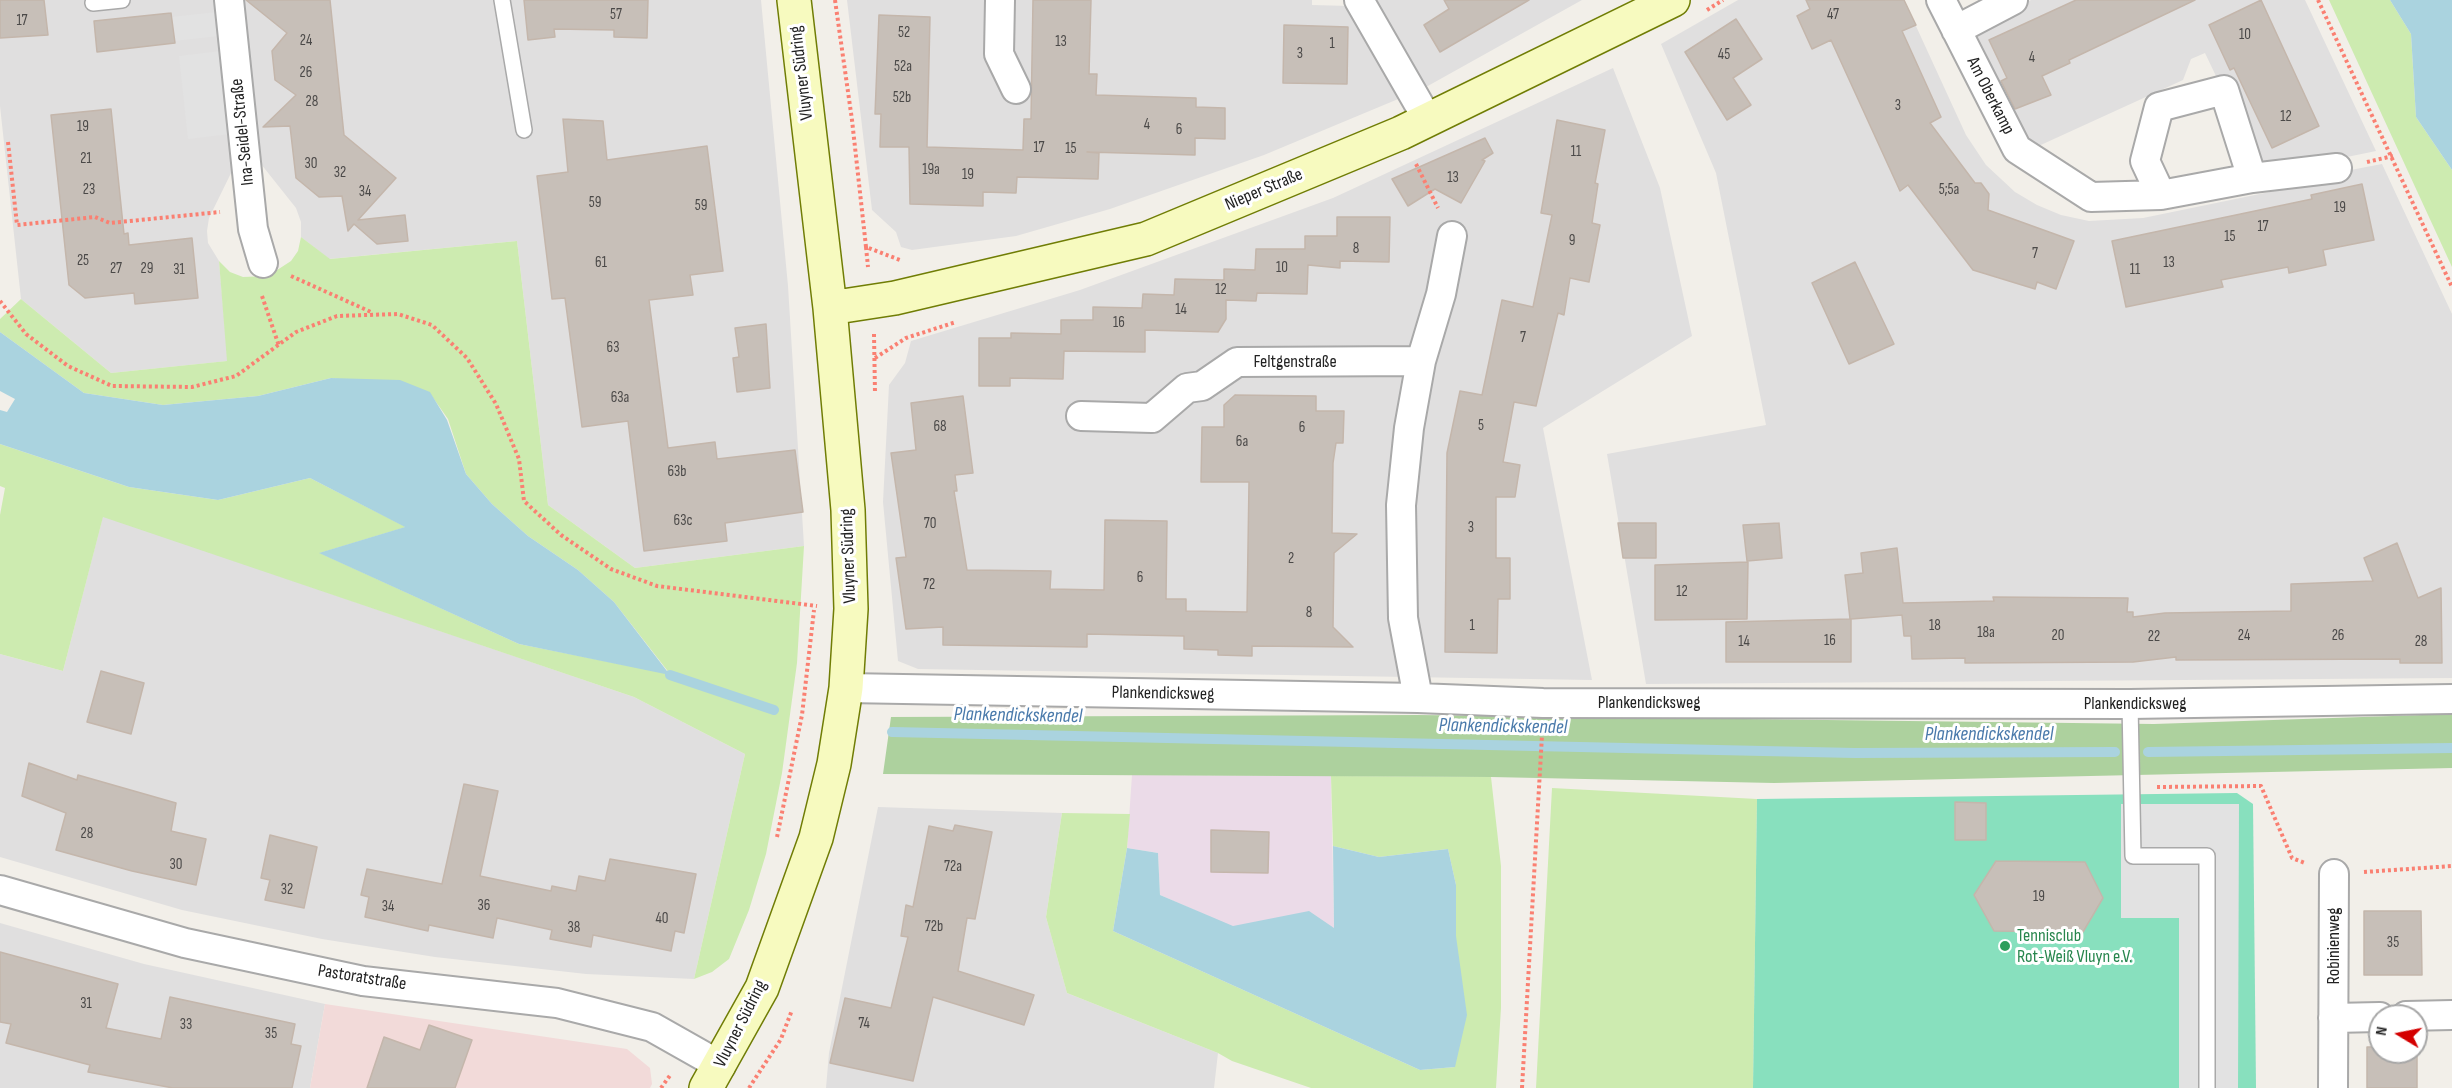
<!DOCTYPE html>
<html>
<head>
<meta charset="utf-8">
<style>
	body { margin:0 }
	#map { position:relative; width:2452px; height:1088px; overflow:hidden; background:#f2efe9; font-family:"Sofia Sans Condensed",sans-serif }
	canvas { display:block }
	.north { position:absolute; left:2368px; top:1004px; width:60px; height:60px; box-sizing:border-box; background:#fff; border:2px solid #a7a7a7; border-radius:50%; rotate:280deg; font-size:16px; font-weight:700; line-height:24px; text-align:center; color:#222 }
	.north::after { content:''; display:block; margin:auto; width:21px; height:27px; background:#d40000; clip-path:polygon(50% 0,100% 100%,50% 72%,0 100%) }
</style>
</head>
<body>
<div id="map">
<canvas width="2452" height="1088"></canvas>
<div class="north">N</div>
</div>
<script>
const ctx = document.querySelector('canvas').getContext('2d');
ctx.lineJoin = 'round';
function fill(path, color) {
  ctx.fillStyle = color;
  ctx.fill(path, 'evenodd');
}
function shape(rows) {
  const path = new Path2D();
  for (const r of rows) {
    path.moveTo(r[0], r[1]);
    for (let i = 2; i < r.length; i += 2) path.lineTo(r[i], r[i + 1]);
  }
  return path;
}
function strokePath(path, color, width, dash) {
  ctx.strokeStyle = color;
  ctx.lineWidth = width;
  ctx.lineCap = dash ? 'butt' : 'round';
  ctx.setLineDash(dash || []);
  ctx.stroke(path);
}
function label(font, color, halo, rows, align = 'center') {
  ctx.font = font + ' "Sofia Sans Condensed",sans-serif';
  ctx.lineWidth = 6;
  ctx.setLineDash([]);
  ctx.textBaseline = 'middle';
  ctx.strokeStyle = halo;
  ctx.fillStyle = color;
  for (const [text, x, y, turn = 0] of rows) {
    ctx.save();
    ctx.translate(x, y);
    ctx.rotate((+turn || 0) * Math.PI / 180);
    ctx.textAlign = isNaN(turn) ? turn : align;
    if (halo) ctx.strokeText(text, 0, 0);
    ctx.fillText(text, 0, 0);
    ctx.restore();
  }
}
const residential = shape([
	[0,0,219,0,233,169,209,218,207,231,208,243,219,261,228,361,111,373,21,299,0,106],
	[240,0,761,0,788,286,804,546,635,568,548,505,517,241,329,259,301,237,301,222,296,208,261,164,256,150],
	[847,0,1312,0,1312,5,1350,6,1403,97,1264,155,1110,209,1016,236,912,250,901,247,896,232,872,210],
	[1375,0,1582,0,1426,87],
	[1738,0,1904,0,1966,135,1986,165,2015,192,2037,205,2061,215,2089,221,2143,218,2289,188,2304,179,2382,164,2452,314,2452,678,1646,684,1607,454,1766,425,1716,173,1661,44],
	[2031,0,2305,0,2376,151,2289,169,2256,160,2205,53,2191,59,2183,80,2032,149,1969,34],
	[1613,68,1660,188,1692,336,1543,428,1592,680,918,669,898,661,883,502,889,385,905,363,911,341,1080,290,1333,198],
	[103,516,634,697,745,754,694,979,586,974,435,957,322,939,182,910,0,857,0,654,63,671],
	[878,807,1062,813,1046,917,1067,993,1218,1053,1214,1088,826,1088,829,1053],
	[0,923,144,964,325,1004,310,1088,0,1088]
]);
const commercial = shape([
	[325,1004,627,1049,650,1068,652,1084,650,1088,310,1088]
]);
const industrial = shape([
	[1132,775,1331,776,1334,928,1269,920,1233,927,1160,895,1158,853,1127,848]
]);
const grass = shape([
	[2329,0,2390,0,2411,34,2416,117,2452,170,2452,267],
	[301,237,330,259,517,241,548,505,635,568,804,546,797,663,782,773,766,854,749,910,729,959,712,972,694,979,745,754,634,697,103,517,63,671,0,654,0,515,5,488,0,486,0,444,129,487,218,500,310,478,406,527,320,553,519,644,670,674,614,602,578,570,528,536,492,504,466,474,448,419,429,392,331,378,258,396,163,405,84,393,0,332,0,319,21,299,111,373,227,361,219,261,230,272,243,277,268,276,291,261,298,251],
	[1331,776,1491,777,1501,866,1501,1008,1496,1088,1311,1088,1232,1061,1218,1053,1067,993,1046,917,1062,813,1130,814,1127,848,1113,931,1420,1070,1455,1067,1456,885,1448,849,1379,857,1333,846],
	[1552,788,1757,799,1753,1088,1536,1088]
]);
const forest = shape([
	[2452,714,2452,768,1774,783,1491,777,883,774,891,717,1418,715,2154,724]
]);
const pitch = shape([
	[2237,793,2253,804,2256,1088,1753,1088,1757,799]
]);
const parking = shape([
	[217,12,219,36,174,41,171,17],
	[221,51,230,134,188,139,179,56],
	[2121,804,2239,804,2238,1088,2179,1088,2179,918,2121,918]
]);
const water = shape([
	[2390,0,2452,0,2452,170,2416,117,2411,34],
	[0,332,84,393,163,405,258,396,331,378,400,380,430,392,447,420,466,474,492,504,528,536,578,570,614,602,670,675,519,644,319,553,405,527,310,478,218,500,129,487,0,444,0,410,7,412,15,399,0,391],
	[1333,846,1379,857,1448,849,1456,885,1456,936,1467,1015,1455,1067,1420,1070,1113,931,1127,848,1158,853,1160,895,1233,926,1309,911,1334,928]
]);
const stream = shape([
	[670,675,774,710],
	[892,732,1855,753,2115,752],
	[2148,752,2452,748]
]);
const building = shape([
	[0,0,44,0,48,35,0,38,0,0],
	[246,0,330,0,344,135,396,178,358,220,405,215,408,241,377,244,354,224,348,231,342,196,319,197,296,178,290,126,263,127,296,95,275,80,272,51,287,33,246,0],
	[524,0,648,0,647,38,614,37,614,30,554,29,555,37,528,40,524,0],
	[1033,0,1091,0,1089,74,1097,74,1096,95,1196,98,1196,107,1225,108,1225,139,1195,138,1195,155,1087,152,1099,153,1098,179,1017,177,1016,193,983,192,983,206,910,204,909,147,880,147,881,114,875,114,879,15,930,17,927,147,1023,150,1024,119,1031,119,1033,0],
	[1444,0,1529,0,1440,52,1424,25,1449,9,1444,0],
	[1806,0,1904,0,1916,25,1902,31,1941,117,1930,123,1975,183,1981,183,1989,194,1988,210,2074,241,2056,289,2037,282,2035,289,1973,270,1908,185,1900,191,1831,40,1812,49,1797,16,1810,9,1806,0],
	[2076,0,2195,0,2069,60,2070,63,2042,76,2051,95,2015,109,2001,81,2007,78,1989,40,2076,0],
	[2261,0,2319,126,2272,148,2234,68,2230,70,2209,25,2261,0],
	[171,13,175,43,97,52,94,21,171,13],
	[1736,19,1762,59,1733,78,1751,105,1727,120,1685,52,1736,19],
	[1284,25,1348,27,1347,84,1283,83,1284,25],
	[111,109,124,234,128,233,129,245,192,238,198,298,135,304,134,293,85,298,69,285,51,115,111,109],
	[563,119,603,121,607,160,707,146,723,271,690,275,693,295,649,300,668,448,715,442,717,459,795,450,803,512,725,523,727,541,644,551,628,421,582,427,565,298,552,299,537,176,568,172,563,119],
	[1557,120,1605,130,1595,183,1598,184,1592,223,1600,225,1589,282,1570,278,1564,315,1558,313,1536,406,1514,402,1503,462,1520,465,1515,497,1496,497,1496,558,1510,558,1510,599,1498,599,1497,653,1445,652,1447,453,1460,391,1482,395,1502,300,1533,307,1552,215,1541,213,1557,120],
	[1485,138,1493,153,1482,160,1485,161,1461,203,1435,189,1408,206,1392,179,1485,138],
	[2362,184,2374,240,2323,250,2326,265,2289,273,2288,267,2221,280,2223,287,2126,307,2112,241,2312,199,2311,195,2362,184],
	[1337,217,1390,217,1389,262,1340,261,1340,268,1308,265,1307,294,1257,293,1256,301,1226,300,1226,319,1218,332,1145,330,1145,352,1064,351,1063,379,1010,378,1010,386,979,386,979,338,1011,338,1011,333,1061,334,1061,320,1093,320,1093,307,1142,308,1143,294,1174,295,1175,279,1224,280,1224,269,1255,270,1256,249,1305,249,1305,236,1337,236,1337,217],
	[1855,262,1894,344,1849,364,1812,283,1855,262],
	[766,324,770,388,737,392,733,358,739,357,735,328,766,324],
	[1235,395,1316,396,1316,411,1344,411,1343,443,1336,443,1333,463,1332,533,1357,534,1334,553,1333,627,1353,647,1252,646,1252,656,1218,655,1218,650,1184,649,1184,636,1087,634,1087,647,943,645,943,627,906,629,896,558,906,557,891,453,916,450,911,403,963,396,973,473,955,475,957,491,954,491,967,570,1051,571,1050,589,1104,590,1105,520,1167,521,1166,599,1186,599,1186,611,1247,612,1249,482,1201,482,1202,427,1224,427,1224,405,1235,395],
	[1618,523,1656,523,1656,558,1623,558,1618,523],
	[1779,523,1782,558,1747,561,1743,525,1779,523],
	[2397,543,2418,598,2441,588,2442,663,2400,663,2400,659,2176,660,2176,657,2133,662,1965,663,1965,658,1912,659,1911,636,1904,636,1902,615,1851,619,1851,662,1726,662,1726,622,1850,619,1845,575,1863,573,1861,553,1897,548,1903,603,1994,601,1993,597,2128,598,2127,612,2133,612,2133,617,2165,613,2291,611,2291,584,2373,581,2364,558,2397,543],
	[1748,562,1747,619,1655,620,1655,565,1748,562],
	[101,671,144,683,131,734,87,722,101,671],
	[29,763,77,780,78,775,176,803,171,831,206,839,196,885,132,871,56,850,66,813,22,796,29,763],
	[464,784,498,791,480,876,551,891,552,886,576,891,579,876,605,881,610,859,696,874,684,933,675,931,671,951,593,935,591,947,550,939,552,930,497,918,493,938,429,925,428,931,365,917,369,897,361,895,367,869,442,884,464,784],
	[1955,802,1986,803,1986,840,1955,840,1955,802],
	[955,825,992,832,975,919,967,918,958,971,1034,995,1024,1025,933,997,913,1081,830,1063,845,998,891,1008,908,937,901,936,906,905,913,907,929,826,953,831,955,825],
	[1211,830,1269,832,1268,873,1211,872,1211,830],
	[270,835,317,847,304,908,265,900,270,880,261,878,270,835],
	[1996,861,2085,862,2103,898,2083,932,1994,931,1974,895,1996,861],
	[2364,911,2421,911,2422,975,2364,975,2364,911],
	[0,952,118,984,106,1028,161,1039,170,997,295,1024,291,1044,301,1046,292,1088,173,1088,88,1072,90,1065,6,1043,11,1024,0,1022,0,952],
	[429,1025,472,1040,455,1088,367,1088,384,1037,420,1050,429,1025],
	[2367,1047,2380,1047,2380,1052,2416,1052,2417,1047,2417,1088,2367,1088,2367,1047]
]);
const path = shape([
	[835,0,852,120,866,247,900,260],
	[2318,0,2452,287],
	[1707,10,1723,0],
	[8,142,17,225,95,217,110,223,220,212],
	[2367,162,2393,156],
	[1416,164,1438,208],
	[866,247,868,267],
	[291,276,371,312],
	[262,296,279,346],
	[0,301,26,334,68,366,112,386,192,387,236,376,296,332,337,316,398,314,432,325,467,358,496,404,519,459,524,501,561,535,611,569,657,586,817,606],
	[874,334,875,393],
	[875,358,906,338,956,322],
	[2157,787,2261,786,2292,858,2305,863],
	[777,837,802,715,814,610],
	[2364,872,2452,866],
	[661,1088,671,1074],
	[749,1088,781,1039,792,1010],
	[1522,1088,1542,735]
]);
const lane = shape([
	[502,0,524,130],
	[93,3,122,0],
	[2130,704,2133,856,2207,856,2207,1088]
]);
const street = shape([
	[229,0,253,229,263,263],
	[1000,0,999,54,1016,89],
	[1359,0,1428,120],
	[1941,0,2017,149,2091,197,2161,195,2252,178,2337,168],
	[1956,30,2013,0],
	[2161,195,2145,161,2159,107,2224,90,2252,178],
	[1081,416,1152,418,1187,388,1202,386,1237,362,1421,361],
	[846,688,1418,698,1543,703,2130,704,2452,699],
	[1418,698,1403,618,1401,505,1409,428,1421,361,1441,294,1452,236],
	[0,890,185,943,363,981,557,1003,652,1027,721,1066],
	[2406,1016,2452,1015],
	[2333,1018,2380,1017],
	[2333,1088,2334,874]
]);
const secondary = shape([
	[830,308,895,298,1146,239,1401,133,1673,0],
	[706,1088,762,988,816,838,834,764,846,688,851,609,848,510,830,308,794,0]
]);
const markers = [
	[2005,946,6,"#2e9e5b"]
];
const numberNames = [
	["57",616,15],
	["47",1833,15],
	["17",22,21],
	["52",904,33],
	["10",2245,35],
	["24",306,41],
	["13",1061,42],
	["1",1332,44],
	["3",1300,54],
	["45",1724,55],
	["4",2032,58],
	["52a",903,67],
	["26",306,73],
	["52b",902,98],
	["28",312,102],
	["3",1898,106],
	["12",2286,117],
	["4",1147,125],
	["19",83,127],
	["6",1179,130],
	["17",1039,148],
	["15",1071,149],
	["11",1576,152],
	["21",86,159],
	["30",311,164],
	["19a",931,170],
	["32",340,173],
	["19",968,175],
	["13",1453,178],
	["23",89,190],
	["5;5a",1949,190],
	["34",365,192],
	["59",595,203],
	["59",701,206],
	["19",2340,208],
	["17",2263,227],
	["15",2230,237],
	["9",1572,241],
	["8",1356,249],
	["7",2035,254],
	["25",83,261],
	["61",601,263],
	["13",2169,263],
	["10",1282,268],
	["27",116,269],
	["29",147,269],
	["31",179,270],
	["11",2135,270],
	["12",1221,290],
	["14",1181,310],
	["16",1119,323],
	["7",1523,338],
	["63",613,348],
	["63a",620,398],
	["5",1481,426],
	["68",940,427],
	["6",1302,428],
	["6a",1242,442],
	["63b",677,472],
	["63c",683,521],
	["70",930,524],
	["3",1471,528],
	["2",1291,559],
	["6",1140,578],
	["72",929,585],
	["12",1682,592],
	["8",1309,613],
	["1",1472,626],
	["18",1935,626],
	["18a",1986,633],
	["20",2058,636],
	["24",2244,636],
	["26",2338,636],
	["22",2154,637],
	["16",1830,641],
	["14",1744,642],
	["28",2421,642],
	["28",87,834],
	["30",176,865],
	["72a",953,867],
	["32",287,890],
	["19",2039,897],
	["36",484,906],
	["34",388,907],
	["40",662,919],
	["72b",934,927],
	["38",574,928],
	["35",2393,943],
	["31",86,1004],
	["74",864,1024],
	["33",186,1025],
	["35",271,1034]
];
const streetNames = [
	["Vluyner Südring",802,73,-97],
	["Am Oberkamp",1990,96,63],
	["Ina-Seidel-Straße",243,132,-96],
	["Nieper Straße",1264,190,-23],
	["Feltgenstraße",1295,362],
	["Vluyner Südring",849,556,-92],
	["Plankendicksweg",1163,694,1],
	["Plankendicksweg",1649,703],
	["Plankendicksweg",2135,704],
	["Robinienweg",2334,946,-90],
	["Pastoratstraße",362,978,9],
	["Vluyner Südring",741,1024,-63]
];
const leisureNames = [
	["Tennisclub",2017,936],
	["Rot-Weiß Vluyn e.V.",2017,957]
];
const waterNames = [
	["Plankendickskendel",1018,716,1],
	["Plankendickskendel",1503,727,1],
	["Plankendickskendel",1989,735]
];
fill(residential, '#e0dfdf');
fill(commercial, '#f2dad9');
fill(industrial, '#ebdbe8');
fill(grass, '#cdebb0');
fill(forest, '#add19e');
fill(pitch, '#88e0be');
fill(parking, '#e2e2e2');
fill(water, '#aad3df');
strokePath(stream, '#aad3df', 10);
fill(building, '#c7bfb8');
strokePath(building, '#c4b6ab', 1.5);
strokePath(lane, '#a9a9a9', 18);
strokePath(street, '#a9a9a9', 32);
strokePath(secondary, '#707d05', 36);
strokePath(path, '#fa8072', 4, [3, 3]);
strokePath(lane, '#fff', 15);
strokePath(street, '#fff', 28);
strokePath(secondary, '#f7fabf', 33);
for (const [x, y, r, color] of markers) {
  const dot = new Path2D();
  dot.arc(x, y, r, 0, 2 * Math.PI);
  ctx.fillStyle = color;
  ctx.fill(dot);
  strokePath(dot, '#fff', 2);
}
label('15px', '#4b4948', null, numberNames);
label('18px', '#222', '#fff', streetNames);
label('18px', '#27864d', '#fff', leisureNames, 'left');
label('italic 20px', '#4a7aab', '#fff', waterNames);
</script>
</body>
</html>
